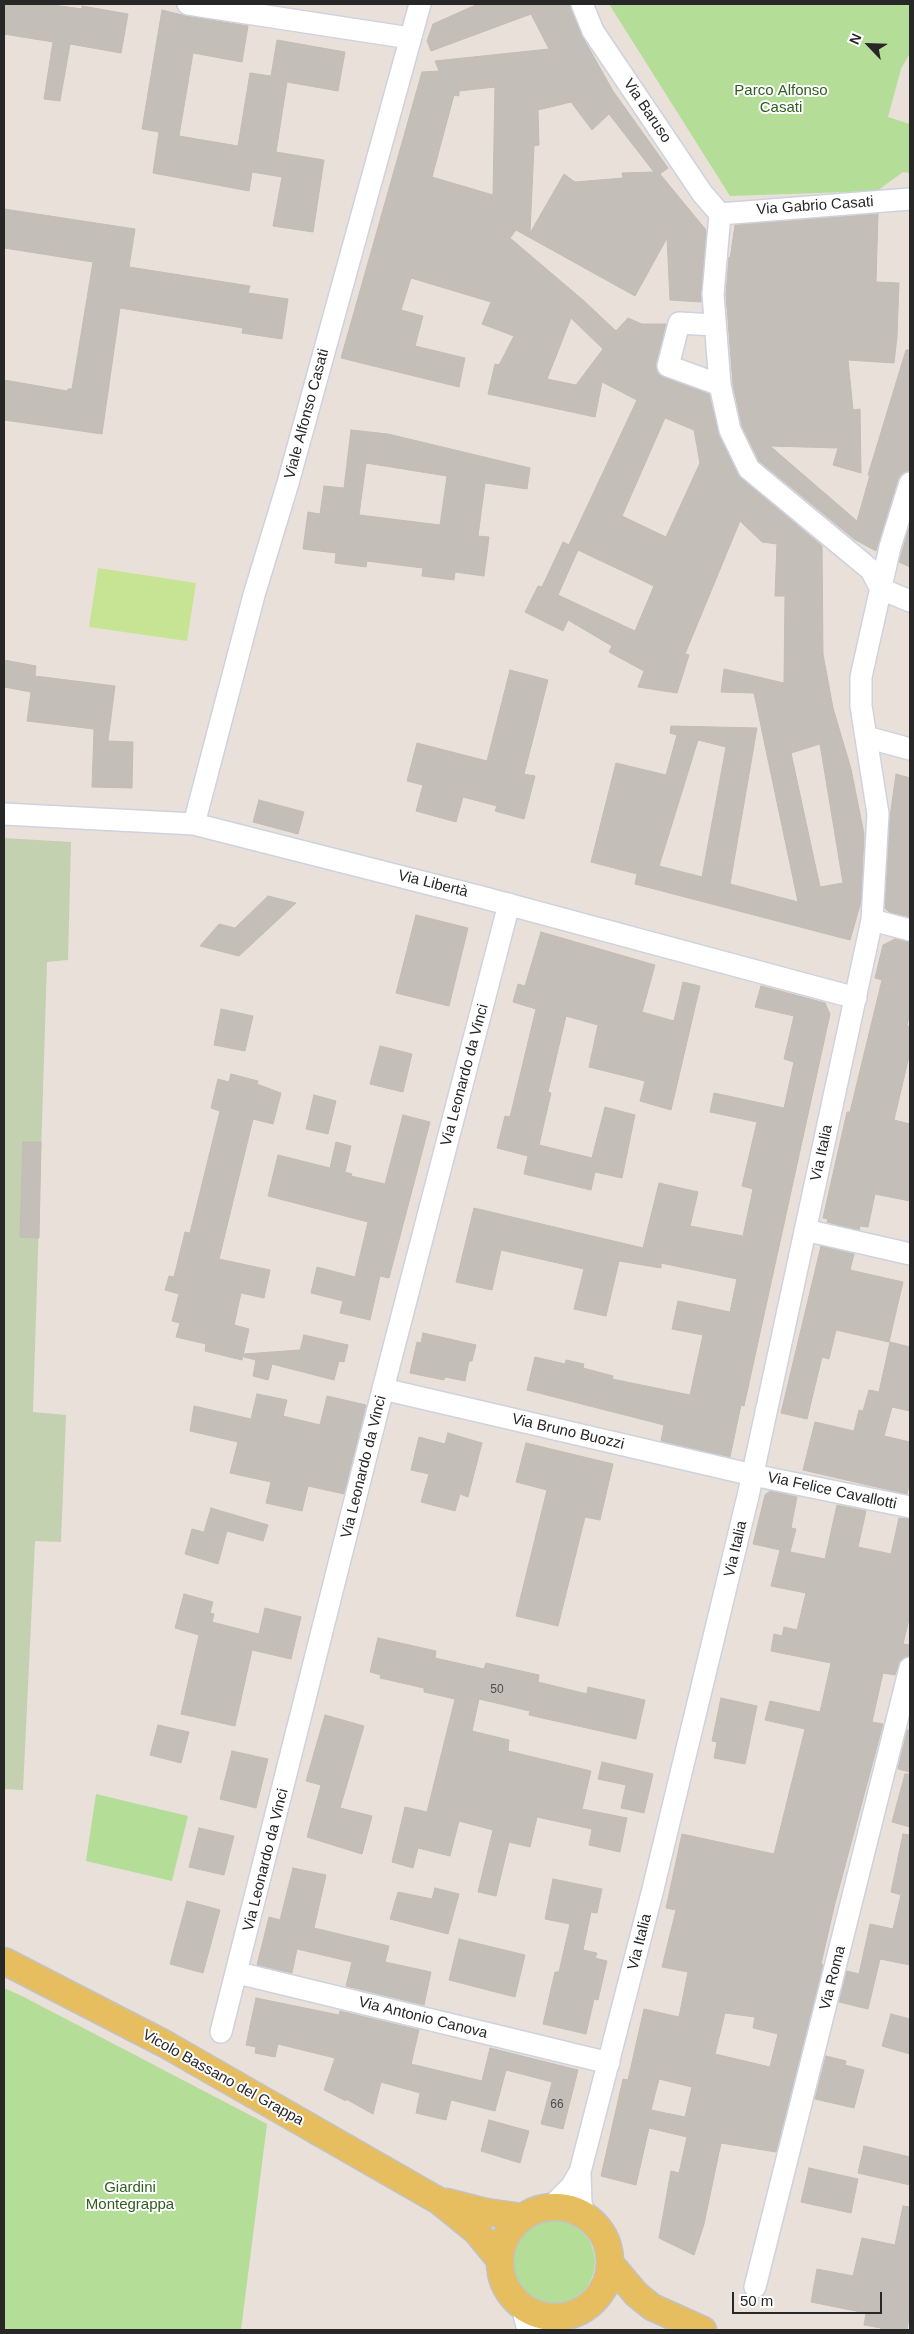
<!DOCTYPE html>
<html>
<head>
<meta charset="utf-8">
<style>
	body { margin:0 }
	#map { position:relative; width:914px; height:2334px; overflow:hidden; background:#e9e1d9; font-family:Helvetica,sans-serif }
	canvas { display:block }
	.frame { position:absolute; inset:0; border:5px solid #272727; pointer-events:none }
	.north { position:absolute; left:844px; top:20px; width:50px; height:50px; -webkit-text-stroke:4px #fff; paint-order:stroke; rotate:294deg; font-size:14px; font-weight:700; line-height:20px; text-align:center; color:#272727 }
	.north::after { content:''; display:block; margin:auto; width:18px; height:22px; background:#272727; clip-path:polygon(50% 0,100% 100%,50% 72%,0 100%) }
	.scale { position:absolute; left:732px; top:2292px; width:150px; height:22px; box-sizing:border-box; border:2px solid #272727; border-top:0; padding-left:6px; font-size:15px; line-height:18px; white-space:nowrap; color:#272727; -webkit-text-stroke:4px #fff; paint-order:stroke }
</style>
</head>
<body>
<div id="map">
<canvas width="914" height="2334"></canvas>
<div class="frame"></div>
<div class="north">N</div>
<div class="scale">50 m</div>
</div>
<script>
const ctx = document.querySelector('canvas').getContext('2d');
ctx.lineJoin = 'round';
function fill(path, color) {
  ctx.fillStyle = color;
  ctx.fill(path, 'evenodd');
}
function shape(rows) {
  const path = new Path2D();
  for (const r of rows) {
    if (r.length === 3) {
      path.moveTo(r[0] + r[2], r[1]);
      path.arc(r[0], r[1], r[2], 0, 2 * Math.PI);
      continue;
    }
    path.moveTo(r[0], r[1]);
    for (let i = 2; i < r.length; i += 2) path.lineTo(r[i], r[i + 1]);
  }
  return path;
}
function strokePath(path, color, width, dash) {
  ctx.strokeStyle = color;
  ctx.lineWidth = width;
  ctx.lineCap = dash ? 'butt' : 'round';
  ctx.setLineDash(dash || []);
  ctx.stroke(path);
}
function label(font, color, halo, rows, align = 'center') {
  ctx.font = font + ' Helvetica,sans-serif';
  ctx.lineWidth = 4;
  ctx.setLineDash([]);
  ctx.textBaseline = 'middle';
  ctx.strokeStyle = halo;
  ctx.fillStyle = color;
  for (const [text, x, y, turn = 0] of rows) {
    ctx.save();
    ctx.translate(x, y);
    ctx.rotate((+turn || 0) * Math.PI / 180);
    ctx.textAlign = isNaN(turn) ? turn : align;
    if (halo) ctx.strokeText(text, 0, 0);
    ctx.fillText(text, 0, 0);
    ctx.restore();
  }
}
const green = shape([
	[609,4,910,4,910,53,901,69,888,117,910,124,910,173,903,172,877,191,730,196],
	[96,1794,188,1816,172,1881,86,1861],
	[4,1988,22,1996,267,2124,241,2330,4,2330],
	[553,2262,42]
]);
const cemetery = shape([
	[4,838,71,842,68,960,47,962,33,1412,66,1415,61,1542,35,1541,23,1790,4,1789]
]);
const pitch = shape([
	[98,568,196,583,187,641,89,627]
]);
const building = shape([
	[4,4,46,4,82,9,82,6,128,14,121,53,70,44,60,101,44,99,53,42,4,34,4,4],
	[478,4,569,4,582,36,613,91,668,168,660,174,706,230,701,302,670,300,667,238,635,296,516,230,510,238,583,300,616,331,628,318,642,324,666,324,656,363,658,374,709,394,719,435,738,475,822,546,823,654,833,708,851,769,864,834,861,902,850,940,635,884,637,874,591,862,616,763,666,775,677,735,670,733,671,726,757,728,730,884,798,902,754,693,721,692,724,669,784,683,785,596,775,596,777,544,762,542,740,521,685,654,689,655,677,693,638,687,644,671,609,652,612,646,568,620,563,631,525,612,538,586,542,587,563,542,569,545,637,400,602,382,595,417,488,394,495,364,499,365,514,336,482,324,491,302,411,278,401,310,423,316,415,346,465,358,459,387,341,358,422,72,439,71,435,61,549,49,531,14,431,51,427,41,433,24,478,4],
	[495,87,493,195,432,177,454,95,459,96,459,91,495,87],
	[571,102,592,130,609,114,654,172,622,173,623,178,575,182,564,174,530,233,534,146,539,145,538,110,571,102],
	[571,318,603,349,576,385,547,379,571,318],
	[665,418,694,430,700,463,666,537,622,516,665,418],
	[578,550,654,586,635,631,558,595,578,550],
	[698,740,726,747,702,877,659,866,698,740],
	[820,744,843,883,820,887,791,753,820,744],
	[162,10,186,16,248,26,242,62,193,53,179,136,238,146,250,73,271,76,277,40,345,52,338,91,287,82,276,152,324,160,313,232,273,226,282,177,252,172,249,191,153,173,159,132,142,129,162,10],
	[4,209,135,229,129,267,250,286,248,293,288,299,282,339,242,333,243,328,120,308,102,434,4,420,4,380,67,391,68,389,72,389,93,262,4,248,4,209],
	[878,214,876,282,899,283,897,337,894,363,848,360,853,410,860,409,861,473,833,465,838,448,770,446,857,521,870,475,868,475,906,350,910,350,910,471,902,474,898,479,876,551,854,539,759,461,742,426,733,385,726,294,729,257,730,259,735,225,878,214],
	[351,430,388,434,530,468,527,489,485,483,478,536,489,537,484,576,455,572,454,580,422,576,423,568,367,561,366,567,335,563,336,553,303,549,308,512,320,514,324,486,344,488,351,430],
	[366,463,447,476,440,525,359,515,366,463],
	[910,524,910,567,899,562,910,524],
	[4,660,36,666,35,676,115,686,108,741,133,742,132,788,92,787,94,729,27,721,31,692,4,687,4,660],
	[510,670,548,680,524,774,535,776,524,819,495,811,497,806,463,797,456,822,416,811,423,785,407,781,417,743,487,761,510,670],
	[896,774,910,778,910,917,889,912,885,908,890,817,896,774],
	[259,800,304,812,298,834,253,822,259,800],
	[268,896,296,903,239,956,200,946,219,924,235,928,268,896],
	[416,915,468,928,449,1006,396,993,416,915],
	[541,932,655,965,642,1012,674,1021,683,982,700,986,671,1110,640,1101,645,1081,589,1067,598,1025,566,1016,548,1092,551,1093,539,1145,592,1158,605,1107,635,1115,622,1178,595,1172,591,1190,524,1174,528,1156,497,1148,505,1116,510,1117,536,1009,513,1002,518,984,525,986,541,932],
	[895,939,910,942,910,1011,907,1026,910,1027,910,1052,894,1120,910,1124,910,1201,875,1194,868,1227,860,1226,859,1230,827,1222,828,1219,823,1218,847,1112,850,1112,882,980,875,978,883,945,895,939],
	[761,986,825,1003,830,1014,744,1406,741,1405,730,1457,661,1441,664,1425,527,1390,535,1357,565,1364,566,1360,584,1364,583,1368,613,1376,612,1379,690,1395,703,1335,672,1329,678,1301,730,1312,737,1279,661,1263,661,1268,619,1261,606,1316,574,1309,584,1269,501,1250,492,1290,456,1282,474,1208,643,1248,659,1183,698,1192,690,1226,743,1236,753,1189,742,1186,757,1122,710,1112,714,1093,784,1108,794,1062,784,1059,794,1016,755,1007,761,986],
	[221,1009,253,1016,245,1051,214,1045,221,1009],
	[380,1046,412,1054,403,1092,370,1084,380,1046],
	[231,1074,258,1081,257,1084,281,1093,273,1124,253,1119,219,1259,270,1270,264,1298,241,1293,234,1325,249,1329,242,1360,205,1351,206,1344,176,1337,180,1323,172,1321,179,1294,165,1290,169,1276,174,1277,185,1232,190,1233,220,1111,211,1108,218,1079,229,1082,231,1074],
	[314,1095,336,1101,328,1134,306,1129,314,1095],
	[403,1115,430,1122,389,1278,380,1276,370,1320,340,1313,343,1301,311,1293,317,1267,355,1277,368,1222,268,1196,278,1155,330,1168,336,1142,351,1146,345,1172,352,1174,351,1176,385,1184,403,1115],
	[23,1142,41,1142,39,1238,20,1237,23,1142],
	[821,1246,854,1254,850,1270,903,1282,889,1342,836,1330,829,1359,822,1357,807,1419,781,1413,821,1246],
	[423,1333,476,1345,472,1361,469,1361,465,1381,445,1377,444,1380,410,1373,417,1342,421,1343,423,1333],
	[304,1335,348,1345,344,1362,339,1361,334,1380,272,1364,268,1380,253,1376,256,1360,244,1357,244,1354,300,1350,304,1335],
	[890,1342,910,1347,910,1411,892,1407,884,1436,910,1442,910,1481,907,1494,803,1470,815,1422,854,1431,859,1410,863,1411,869,1390,879,1392,890,1342],
	[257,1394,287,1400,283,1416,320,1425,327,1396,366,1405,344,1494,308,1486,302,1511,266,1503,271,1482,230,1473,238,1442,190,1431,194,1406,251,1419,257,1394],
	[448,1433,482,1443,468,1497,460,1494,455,1511,421,1502,429,1474,411,1470,419,1437,445,1444,448,1433],
	[526,1443,613,1464,600,1520,585,1517,558,1626,516,1616,547,1490,516,1482,526,1443],
	[770,1491,797,1497,791,1528,796,1529,790,1552,825,1559,837,1505,866,1511,858,1547,891,1554,899,1518,910,1519,910,1615,903,1644,910,1645,910,1656,901,1660,895,1675,883,1673,872,1722,883,1724,835,1903,821,1964,823,1965,776,2152,721,2143,704,2224,694,2255,659,2238,671,2171,679,2173,687,2137,649,2128,636,2185,601,2176,623,2079,628,2080,644,2009,679,2017,688,1972,662,1967,676,1910,666,1908,682,1834,774,1854,805,1729,765,1720,770,1701,820,1712,831,1663,771,1651,774,1634,782,1636,784,1627,797,1630,806,1593,771,1586,780,1550,753,1544,765,1495,770,1491],
	[725,2013,755,2017,753,2028,778,2034,770,2067,715,2054,725,2013],
	[659,2079,692,2087,685,2117,651,2110,659,2079],
	[211,1508,268,1525,263,1541,227,1531,218,1564,185,1554,192,1529,204,1532,211,1508],
	[184,1594,213,1602,210,1613,214,1614,212,1622,259,1634,265,1608,301,1617,291,1659,252,1650,235,1726,181,1714,199,1635,175,1628,184,1594],
	[378,1638,436,1651,435,1658,484,1669,486,1663,539,1675,538,1682,587,1694,588,1687,645,1700,636,1739,529,1715,530,1711,479,1699,472,1731,509,1740,508,1751,591,1771,582,1809,627,1818,620,1852,589,1845,592,1829,537,1817,530,1847,509,1842,496,1896,478,1892,493,1830,459,1821,450,1856,418,1848,413,1868,392,1862,405,1807,427,1812,455,1699,424,1692,424,1688,380,1678,381,1675,370,1672,378,1638],
	[721,1698,757,1706,745,1764,714,1758,717,1742,712,1741,721,1698],
	[325,1715,364,1726,340,1808,372,1816,362,1854,307,1837,321,1785,306,1781,325,1715],
	[158,1725,189,1732,181,1763,150,1755,158,1725],
	[907,1730,910,1730,910,1772,898,1769,907,1730],
	[232,1751,268,1759,256,1808,220,1799,232,1751],
	[602,1762,653,1774,644,1813,621,1808,626,1785,598,1779,602,1762],
	[905,1774,910,1774,910,1827,892,1822,905,1774],
	[199,1828,234,1836,224,1875,189,1867,199,1828],
	[903,1834,910,1835,910,1965,880,1959,868,2009,839,2002,847,1971,859,1974,870,1924,893,1929,901,1895,891,1892,903,1834],
	[293,1868,326,1875,314,1928,389,1946,385,1962,431,1972,424,2005,346,1986,352,1962,297,1949,292,1973,257,1965,269,1917,280,1920,293,1868],
	[553,1879,602,1889,597,1913,591,1912,583,1950,597,1953,595,1958,607,1961,598,2000,594,1999,586,2034,543,2024,555,1972,559,1972,570,1924,545,1919,553,1879],
	[435,1888,459,1894,448,1934,390,1919,398,1892,432,1899,435,1888],
	[187,1901,220,1910,203,1973,170,1964,187,1901],
	[459,1939,525,1955,515,1997,449,1980,459,1939],
	[256,1998,339,2015,340,2011,419,2030,411,2064,482,2081,490,2048,578,2070,563,2129,541,2124,552,2082,506,2070,495,2111,451,2100,446,2120,416,2113,420,2093,381,2082,373,2114,346,2099,346,2101,324,2090,335,2058,278,2044,275,2057,255,2053,256,2047,246,2045,256,1998],
	[891,2014,910,2019,910,2054,882,2046,891,2014],
	[826,2056,846,2061,845,2065,864,2070,854,2108,815,2099,826,2056],
	[489,2120,529,2131,520,2163,481,2151,489,2120],
	[864,2146,910,2157,910,2185,858,2173,864,2146],
	[809,2168,858,2179,851,2213,801,2202,809,2168],
	[903,2206,910,2207,910,2310,907,2330,880,2330,881,2328,864,2325,866,2313,811,2302,817,2269,853,2276,862,2238,895,2245,903,2206]
]);
const minor = shape([
	[188,4,410,38],
	[582,4,593,31,702,193,720,214],
	[720,214,713,294,720,385,730,430,749,469,871,570,881,589],
	[720,214,910,199],
	[715,325,679,323,668,366,720,385],
	[881,589,910,601],
	[866,737,910,749],
	[4,814,194,824,481,897,856,998],
	[194,824,254,595,288,483,420,4],
	[872,920,910,930],
	[805,1230,910,1254],
	[383,1389,753,1475,910,1507],
	[238,1973,609,2063],
	[221,2032,383,1389,509,904],
	[552,2206,571,2187,580,2172],
	[585,2215,581,2203,580,2172,653,1889,748,1496,872,920,878,814,861,706,861,677,890,547,910,483],
	[755,2287,910,1668],
	[522,2307,528,2330],
	[540,2330,556,2317]
]);
const major = shape([
	[4,1961,165,2044,439,2201,476,2231,500,2260],
	[447,2202,486,2212,522,2217],
	[555,2262,55],
	[610,2263,636,2294,652,2307,703,2330]
]);
const numberNames = [
	["50",497,1690],
	["66",557,2105]
];
const parkNames = [
	["Parco Alfonso",781,91],
	["Casati",781,108],
	["Giardini",130,2188],
	["Montegrappa",130,2205]
];
const streetNames = [
	["Via Baruso",647,111,56],
	["Via Gabrio Casati",815,206,-4],
	["Viale Alfonso Casati",307,414,-75],
	["Via Libertà",433,884,14],
	["Via Leonardo da Vinci",465,1075,-75],
	["Via Italia",822,1153,-78],
	["Via Bruno Buozzi",568,1432,13],
	["Via Leonardo da Vinci",364,1467,-76],
	["Via Felice Cavallotti",832,1491,12],
	["Via Italia",736,1549,-77],
	["Via Leonardo da Vinci",266,1860,-76],
	["Via Italia",640,1942,-76],
	["Via Roma",833,1978,-76],
	["Via Antonio Canova",423,2018,14],
	["Vicolo Bassano del Grappa",223,2078,29]
];
fill(green, '#b4dd98');
fill(cemetery, '#c3d1b1');
fill(pitch, '#c7e494');
fill(building, '#c4beb8');
strokePath(building, '#c3bcb3', 1);
strokePath(minor, '#ced2df', 24);
strokePath(major, '#c3c3c3', 29);
strokePath(minor, '#fff', 21);
strokePath(major, '#e7be5f', 26);
label('12px', '#4e4d4b', null, numberNames);
label('15px', '#2e5d1d', '#fff', parkNames);
label('15px', '#272727', '#fff', streetNames);
</script>
</body>
</html>
